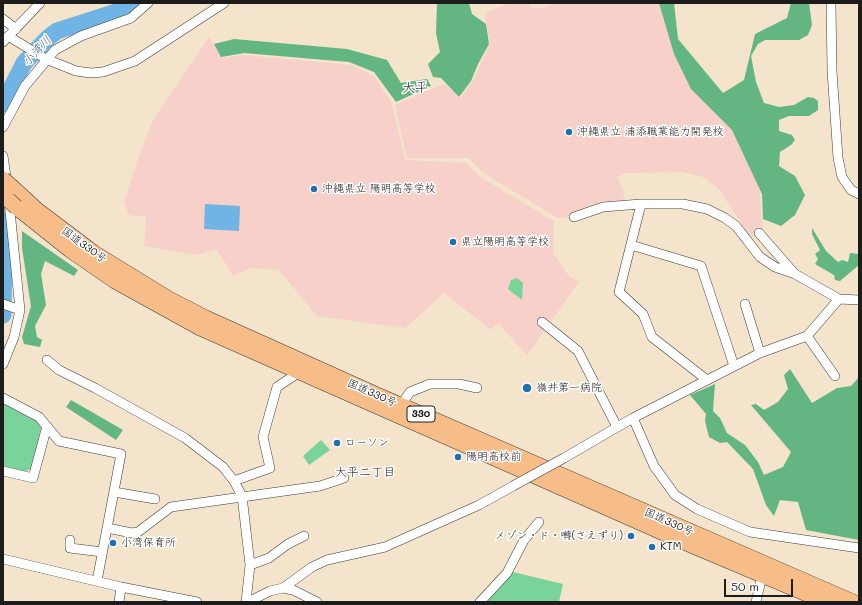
<!DOCTYPE html>
<html>
<head>
<meta charset="utf-8">
<style>
	body { margin:0 }
	#map { position:relative; width:862px; height:605px; overflow:hidden; background:#f3e4cb; font-family:Mali,sans-serif }
	canvas { display:block }
	.frame { position:absolute; inset:0; border:4px solid #1c1c1c; pointer-events:none }
	.scale { position:absolute; left:724px; top:579px; width:69px; height:18px; box-sizing:border-box; border:2px solid #1c1c1c; border-top:0; padding-left:5px; font-size:12px; line-height:14px; white-space:nowrap; color:#1c1c1c; -webkit-text-stroke:3px #fff; paint-order:stroke }
</style>
</head>
<body>
<div id="map">
<canvas width="862" height="605"></canvas>
<div class="frame"></div>
<div class="scale">50 m</div>
</div>
<script>
const ctx = document.querySelector('canvas').getContext('2d');
ctx.lineJoin = 'round';
function fill(path, color) {
  ctx.fillStyle = color;
  ctx.fill(path, 'evenodd');
}
function shape(rows) {
  const path = new Path2D();
  for (const r of rows) {
    path.moveTo(r[0], r[1]);
    for (let i = 2; i < r.length; i += 2) path.lineTo(r[i], r[i + 1]);
  }
  return path;
}
function strokePath(path, color, width, dash) {
  ctx.strokeStyle = color;
  ctx.lineWidth = width;
  ctx.lineCap = dash ? 'butt' : 'round';
  ctx.setLineDash(dash || []);
  ctx.stroke(path);
}
function label(font, color, halo, rows, align = 'center') {
  ctx.font = font + ' Mali,"Klee One",sans-serif';
  ctx.lineWidth = 3;
  ctx.setLineDash([]);
  ctx.textBaseline = 'middle';
  ctx.strokeStyle = halo;
  ctx.fillStyle = color;
  for (const [text, x, y, turn = 0] of rows) {
    ctx.save();
    ctx.translate(x, y);
    ctx.rotate((+turn || 0) * Math.PI / 180);
    ctx.textAlign = isNaN(turn) ? turn : align;
    if (halo) ctx.strokeText(text, 0, 0);
    ctx.fillText(text, 0, 0);
    ctx.restore();
  }
}
const built = shape([
	[509,3,529,3,532,8,538,9,555,3,668,3,681,54,758,164,762,228,751,238,719,189,703,177,682,172,626,173,617,177,623,190,624,202,604,204,565,218,558,218,482,172,469,158,407,158,395,105,444,84,460,98,473,81,490,44,485,13],
	[209,37,222,58,243,55,351,65,375,77,392,104,405,160,466,163,479,176,554,221,553,253,568,275,579,282,527,355,498,323,491,330,444,293,405,328,317,316,279,270,252,268,233,276,217,249,198,255,144,246,146,217,129,215,124,202,139,156,153,120]
]);
const green = shape([
	[517,278,523,283,522,300,508,289,511,280],
	[3,403,40,423,41,429,31,469,23,472,3,466],
	[321,440,330,450,309,465,303,456],
	[513,572,563,584,559,602,483,602]
]);
const forest = shape([
	[437,3,469,3,472,14,486,24,489,44,478,64,471,81,459,97,441,78,433,77,428,64,440,52,436,33],
	[659,3,674,3,678,39,723,93,744,80,755,34,787,18,791,3,809,3,812,25,808,35,799,40,765,40,758,44,751,56,756,82,764,103,779,107,794,105,808,97,814,98,818,101,818,110,809,116,789,116,779,120,779,131,792,135,795,140,791,145,780,152,779,166,795,176,805,195,795,215,781,226,763,219,762,194,732,130,691,89,674,54],
	[234,39,347,49,387,60,401,83,427,79,431,86,396,102,374,72,349,62,244,53,221,57,214,44],
	[812,228,826,251,838,262,842,260,848,262,850,253,859,254,859,265,840,281,835,280,834,275,815,264,818,259,815,254,820,250,812,234],
	[22,231,78,270,74,276,45,261,41,274,46,305,35,326,37,337,42,340,40,347,24,344,22,337,31,306,22,248],
	[790,369,812,403,837,388,851,386,859,377,859,540,806,530,798,502,780,500,774,516,766,505,753,469,727,442,720,443,709,437,705,421,706,414,690,395,715,384,713,411,720,418,727,433,745,445,758,462,764,475,783,467,791,452,751,405,756,404,764,410,778,402,788,389,784,375],
	[71,400,123,430,116,440,66,407]
]);
const water = shape([
	[205,204,240,206,239,231,204,229]
]);
const river = shape([
	[3,104,24,63,48,38,57,31,119,11,136,3],
	[3,215,4,226,3,315]
]);
const minor = shape([
	[831,3,832,71,838,158,842,177,851,190,859,194],
	[3,19,16,29],
	[8,36,46,59,76,71,91,73,103,72,135,61,224,3],
	[3,42,40,3],
	[3,127,25,86,55,50,81,36,131,18,148,3],
	[3,156,7,184],
	[641,204,619,292,643,314,652,337,707,380],
	[574,217,603,207,641,204,683,204,707,209,725,218,736,226,760,257,775,267,795,274,839,299,859,300],
	[759,233,794,273],
	[631,245,701,266,734,366],
	[3,304,20,310],
	[745,304,760,353],
	[542,322,578,351,617,427],
	[807,336,835,376],
	[47,360,59,370,95,388,185,438,223,467,234,481],
	[3,364,14,337,20,310,9,201],
	[3,398,39,417,59,441,121,454,97,581],
	[401,405,410,392,430,384,459,384,477,388],
	[633,418,654,466,675,495,697,509,750,532,859,548],
	[564,458,633,418,760,353,807,336,839,299],
	[3,471,33,478,47,426],
	[114,492,155,499],
	[107,528,132,533,138,532,171,507,320,486,344,478],
	[70,540,70,548,102,552],
	[3,559,121,587,197,602],
	[250,565,269,558,288,544,304,536],
	[283,588,312,567,327,560,385,547,479,505,513,486],
	[119,602,121,587],
	[246,602,250,565,242,496,234,481,270,468,263,437,277,387,298,373],
	[248,602,270,591,283,588,293,590,317,602],
	[480,602,507,573,524,540,539,522],
	[756,602,762,576]
]);
const trunk = shape([
	[12,187,37,210,94,253,169,299,206,318,375,394,853,602],
	[16,207,70,250,115,281,200,328,693,546,826,602]
]);
const minorBridge = shape([
	[513,486,564,458]
]);
const trunkBridge = shape([
	[3,179,12,187],
	[3,195,16,207]
]);
const markers = [
	[569,132,4,"#1f6fb2"],
	[314,189,4,"#1f6fb2"],
	[453,242,4,"#1f6fb2"],
	[527,388,5,"#1f6fb2"],
	[337,443,4,"#1f6fb2"],
	[458,457,4,"#1f6fb2"],
	[631,536,4,"#1f6fb2"],
	[113,543,4,"#1f6fb2"],
	[652,547,4,"#1f6fb2"]
];
const shields = [
	[421,414,28]
];
const shieldNames = [
	["330",421,414]
];
const poiNames = [
	["沖縄県立 浦添職業能力開発校",577,132],
	["沖縄県立 陽明高等学校",322,189],
	["県立陽明高等学校",461,242],
	["嶺井第一病院",536,388],
	["ローソン",345,443],
	["陽明高校前",466,457],
	["メゾン・ド・囀(さえずり)",623,536,"right"],
	["小湾保育所",121,543],
	["KTM",660,547]
];
const streetNames = [
	["国道330号",84,245,36],
	["国道330号",372,393,24],
	["国道330号",669,522,24]
];
const waterNames = [
	["小湾川",37,51,-47]
];
const neighbourhoodNames = [
	["大平二丁目",365,472]
];
const quarterNames = [
	["大平",415,88]
];
fill(built, '#f7d0c9');
fill(green, '#7ad49a');
fill(forest, '#63b682');
fill(water, '#70b3e5');
strokePath(river, '#70b3e5', 17);
strokePath(minor, '#3c3a36', 10);
strokePath(trunk, '#3c3a36', 16);
strokePath(minor, '#fff', 9);
strokePath(trunk, '#f7bd88', 15);
strokePath(minorBridge, '#3c3a36', 10, []);
strokePath(trunkBridge, '#3c3a36', 16, []);
strokePath(minorBridge, '#fff', 9);
strokePath(trunkBridge, '#f7bd88', 15);
for (const [x, y, r, color] of markers) {
  const dot = new Path2D();
  dot.arc(x, y, r, 0, 2 * Math.PI);
  ctx.fillStyle = color;
  ctx.fill(dot);
  strokePath(dot, '#fff', 1.5);
}
for (const [x, y, w] of shields) {
  const box = new Path2D();
  box.roundRect(x - w / 2, y - 8, w, 16, 3);
  ctx.fillStyle = '#fff';
  ctx.fill(box);
  strokePath(box, '#1c1c1c', 1);
}
label('bold 10px', '#1c1c1c', null, shieldNames);
label('11px', '#1c1c1c', '#fff', poiNames, 'left');
label('11px', '#1c1c1c', '#fff', streetNames);
label('italic 12px', '#426076', '#fff', waterNames);
label('12px', '#1c1c1c', '#fff', neighbourhoodNames);
label('13px', '#1c1c1c', '#fff', quarterNames);
</script>
</body>
</html>
